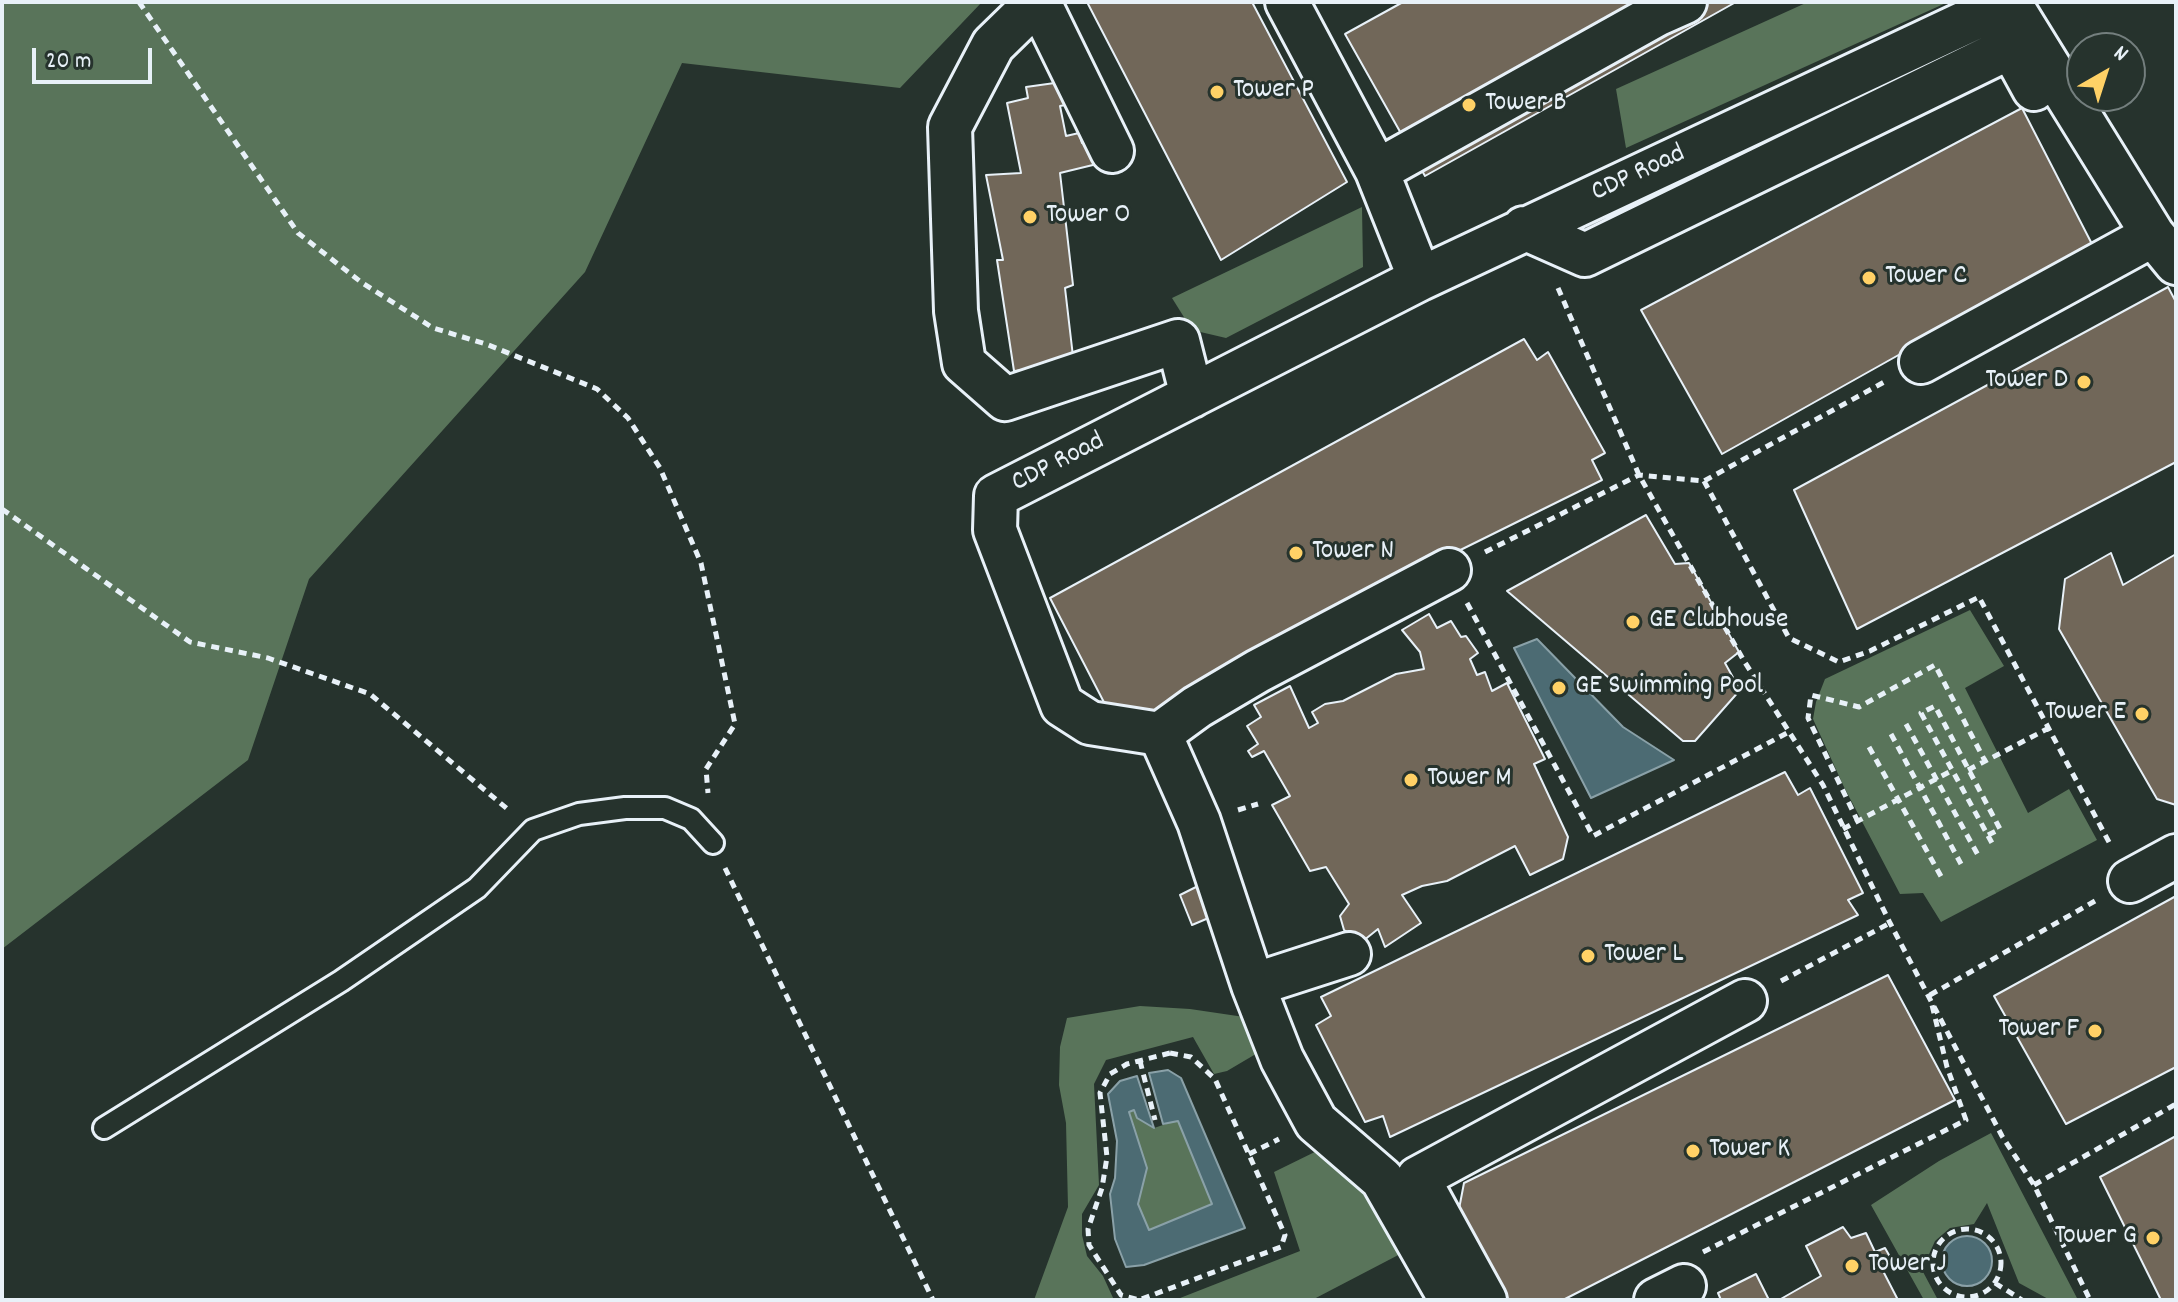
<!DOCTYPE html>
<html>
<head>
<meta charset="utf-8">
<style>
	body { margin:0 }
	#map { position:relative; width:2178px; height:1302px; overflow:hidden; background:#26332d; font-family:Dekko,sans-serif }
	canvas { display:block }
	.frame { position:absolute; inset:0; border:4px solid #e8f1f8; pointer-events:none }
	.north { position:absolute; left:2066px; top:32px; width:80px; height:80px; box-sizing:border-box; background:#26332d; border:2px solid #747f7e; border-radius:50%; rotate:39deg; font-size:22px; font-weight:700; line-height:32px; text-align:center; color:#e8f1f8 }
	.north::after { content:''; display:block; margin:auto; width:28px; height:36px; background:#ffd166; clip-path:polygon(50% 0,100% 100%,50% 72%,0 100%) }
	.scale { position:absolute; left:32px; top:48px; width:120px; height:36px; box-sizing:border-box; border:4px solid #e8f1f8; border-top:0; padding-left:10px; font-size:24px; line-height:28px; white-space:nowrap; color:#e8f1f8; -webkit-text-stroke:6px #26332d; paint-order:stroke }
</style>
</head>
<body>
<div id="map">
<canvas width="2178" height="1302"></canvas>
<div class="frame"></div>
<div class="north">N</div>
<div class="scale">20 m</div>
</div>
<script>
const ctx = document.querySelector('canvas').getContext('2d');
ctx.lineJoin = 'round';
function fill(path, color) {
  ctx.fillStyle = color;
  ctx.fill(path, 'evenodd');
}
function shape(rows) {
  const path = new Path2D();
  for (const r of rows) {
    if (r.length === 3) {
      path.moveTo(r[0] + r[2], r[1]);
      path.arc(r[0], r[1], r[2], 0, 2 * Math.PI);
      continue;
    }
    path.moveTo(r[0], r[1]);
    for (let i = 2; i < r.length; i += 2) path.lineTo(r[i], r[i + 1]);
  }
  return path;
}
function strokePath(path, color, width, dash) {
  ctx.strokeStyle = color;
  ctx.lineWidth = width;
  ctx.lineCap = dash ? 'butt' : 'round';
  ctx.setLineDash(dash || []);
  ctx.stroke(path);
}
function label(font, color, halo, rows, align = 'center') {
  ctx.font = font + ' Dekko,sans-serif';
  ctx.lineWidth = 6;
  ctx.setLineDash([]);
  ctx.textBaseline = 'middle';
  ctx.strokeStyle = halo;
  ctx.fillStyle = color;
  for (const [text, x, y, turn = 0] of rows) {
    ctx.save();
    ctx.translate(x, y);
    ctx.rotate((+turn || 0) * Math.PI / 180);
    ctx.textAlign = isNaN(turn) ? turn : align;
    if (halo) ctx.strokeText(text, 0, 0);
    ctx.fillText(text, 0, 0);
    ctx.restore();
  }
}
const green = shape([
	[2,2,982,2,900,88,682,63,585,272,309,579,248,760,2,949],
	[1808,2,1948,2,1626,148,1616,89],
	[1362,207,1363,267,1226,338,1192,330,1172,298],
	[1970,610,2004,666,1965,688,2028,813,2069,789,2097,840,1941,922,1923,893,1900,894,1844,787,1813,719,1816,702,1825,679],
	[1140,1006,1190,1009,1251,1018,1266,1048,1227,1071,1214,1074,1193,1037,1106,1060,1094,1084,1099,1185,1082,1214,1082,1235,1087,1256,1103,1276,1114,1300,1034,1300,1068,1207,1066,1123,1059,1085,1060,1047,1067,1018],
	[1134,1110,1154,1128,1178,1120,1212,1204,1149,1230,1138,1204,1147,1168,1129,1112],
	[1991,1133,2078,1300,2050,1300,2019,1283,1987,1203,1974,1224,1950,1228,1935,1241,1922,1270,1938,1300,1924,1300,1871,1205,1939,1161],
	[1329,1145,1348,1159,1406,1251,1312,1300,1175,1300,1300,1251,1274,1172]
]);
const water = shape([
	[1537,639,1623,727,1674,760,1591,798,1514,648,1537,639],
	[1168,1070,1181,1078,1245,1228,1144,1265,1126,1267,1115,1239,1110,1194,1115,1178,1117,1141,1108,1094,1120,1081,1137,1076,1154,1128,1137,1118,1134,1110,1129,1112,1147,1168,1138,1204,1149,1230,1212,1204,1178,1121,1163,1124,1149,1073,1168,1070],
	[1967,1261,25]
]);
const building = shape([
	[1087,2,1252,2,1347,182,1221,260,1087,2],
	[1403,2,1736,2,1425,176,1345,34,1403,2],
	[1069,81,1071,104,1060,106,1066,136,1079,133,1082,143,1092,142,1097,164,1060,173,1073,285,1065,288,1074,365,1014,371,997,260,1003,260,986,175,1021,173,1007,103,1028,98,1026,87,1069,81],
	[2022,108,2093,246,1722,454,1641,310,2022,108],
	[2168,287,2176,302,2176,462,1857,629,1794,490,2168,287],
	[1524,339,1537,360,1548,352,1605,453,1592,460,1602,480,1426,567,1123,739,1050,598,1524,339],
	[1646,515,1675,564,1689,563,1739,652,1725,663,1740,690,1695,741,1683,741,1507,591,1646,515],
	[2111,553,2123,585,2176,554,2176,805,2157,799,2059,629,2065,579,2111,553],
	[1429,614,1437,628,1451,621,1461,637,1466,636,1478,653,1470,659,1477,675,1485,672,1492,691,1507,683,1545,759,1534,764,1568,837,1563,859,1530,875,1515,846,1447,881,1422,886,1402,895,1421,923,1385,947,1378,929,1363,941,1344,930,1340,916,1349,904,1326,867,1310,871,1272,805,1290,796,1264,751,1252,757,1248,751,1258,744,1247,726,1261,717,1254,705,1290,686,1309,728,1318,723,1312,712,1325,704,1343,701,1396,674,1424,669,1420,652,1402,630,1429,614],
	[1785,772,1798,795,1810,788,1863,893,1848,900,1858,915,1390,1137,1383,1116,1365,1122,1316,1025,1331,1016,1321,997,1785,772],
	[1208,881,1218,914,1192,925,1180,895,1208,881],
	[2176,896,2176,1067,2066,1124,1994,996,2176,896],
	[1888,975,1955,1100,1563,1300,1497,1300,1459,1209,1464,1183,1888,975],
	[2176,1136,2176,1300,2161,1300,2100,1177,2176,1136],
	[1843,1227,1851,1238,1866,1233,1875,1252,1885,1248,1893,1262,1882,1269,1898,1300,1779,1300,1821,1276,1806,1246,1843,1227],
	[1756,1274,1769,1300,1721,1300,1718,1293,1756,1274]
]);
const path = shape([
	[139,2,298,233,361,282,433,328,486,344,597,389,628,418,660,468,701,563,735,724,706,769,708,793],
	[1558,288,1639,475,1744,661,1823,785,1890,923,2002,1136,2034,1185,2090,1300],
	[1704,481,1789,638,1839,662,1870,651,1979,597,2110,844],
	[2,509,190,642,268,658,370,694,511,812],
	[1485,552,1639,475,1704,481,1886,381],
	[1467,603,1593,836,1789,732],
	[1906,724,1978,855],
	[1891,734,1961,864],
	[1869,747,1943,880],
	[1968,770,2049,728],
	[1238,810,1258,804],
	[1858,822,1808,718,1811,695,1859,707,1935,665,1985,761],
	[1843,829,1951,771],
	[1988,835,2000,829,1935,706,1921,713,1992,843],
	[725,868,933,1300],
	[1781,981,1890,923],
	[1930,995,2095,901],
	[1170,1053,1191,1057,1215,1079,1285,1235,1281,1247,1139,1300,1121,1295,1089,1245,1088,1229,1102,1188,1107,1157,1100,1093,1110,1074,1127,1064,1170,1053],
	[1140,1061,1155,1120],
	[1249,1154,1279,1139],
	[2034,1185,2176,1104],
	[1967,1263,34],
	[1703,1252,1966,1120,1947,1067,1932,1005],
	[1995,1283,2022,1300]
]);
const service = shape([
	[104,1128,341,981,477,888,533,830,579,814,625,808,665,808,691,819,713,843]
]);
const minor = shape([
	[1037,2,993,45,950,127,956,311,964,363,1005,399,1178,341,1192,396],
	[1039,2,1112,151],
	[1287,2,1377,171,1420,279],
	[1377,171,1658,14,1685,2],
	[1524,228,1585,255,2011,47,2034,89],
	[1921,362,2153,235],
	[1160,734,1197,707,1258,671,1449,570],
	[2130,881,2176,856],
	[1253,985,1349,954],
	[1451,1300,1382,1179,1316,1122,1282,1059,1253,985,1199,822,1160,734,1090,723,1062,705,995,530,996,496,1420,279,2009,2,2153,235,2176,263],
	[1485,1300,1418,1178,1745,1001],
	[1656,1300,1684,1286]
]);
const markers = [
	[1217,92,8,"#ffd166"],
	[1469,105,8,"#ffd166"],
	[1030,217,8,"#ffd166"],
	[1869,278,8,"#ffd166"],
	[2084,382,8,"#ffd166"],
	[1296,553,8,"#ffd166"],
	[1633,622,8,"#ffd166"],
	[1559,688,8,"#ffd166"],
	[2142,714,8,"#ffd166"],
	[1411,780,8,"#ffd166"],
	[1588,956,8,"#ffd166"],
	[2095,1031,8,"#ffd166"],
	[1693,1151,8,"#ffd166"],
	[2153,1238,8,"#ffd166"],
	[1852,1266,8,"#ffd166"]
];
const poiNames = [
	["Tower P",1233,92],
	["Tower B",1485,105],
	["Tower O",1046,217],
	["Tower C",1885,278],
	["Tower D",2068,382,"right"],
	["Tower N",1312,553],
	["GE Clubhouse",1649,622],
	["GE Swimming Pool",1575,688],
	["Tower E",2126,714,"right"],
	["Tower M",1427,780],
	["Tower L",1604,956],
	["Tower F",2079,1031,"right"],
	["Tower K",1709,1151],
	["Tower G",2137,1238,"right"],
	["Tower J",1868,1266]
];
const streetNames = [
	["CDP Road",1639,175,-25],
	["CDP Road",1059,464,-27]
];
fill(green, '#59745a');
fill(water, '#4c6b73');
strokePath(water, '#8aa1a8', 2);
fill(building, '#716759');
strokePath(building, '#e8f1f8', 2);
strokePath(service, '#e8f1f8', 26);
strokePath(minor, '#e8f1f8', 48);
strokePath(path, '#e8f1f8', 5, [8, 6]);
strokePath(service, '#26332d', 20);
strokePath(minor, '#26332d', 42);
for (const [x, y, r, color] of markers) {
  const dot = new Path2D();
  dot.arc(x, y, r, 0, 2 * Math.PI);
  ctx.fillStyle = color;
  ctx.fill(dot);
  strokePath(dot, '#26332d', 3);
}
label('28px', '#e8f1f8', '#26332d', poiNames, 'left');
label('28px', '#e8f1f8', '#26332d', streetNames);
</script>
</body>
</html>
